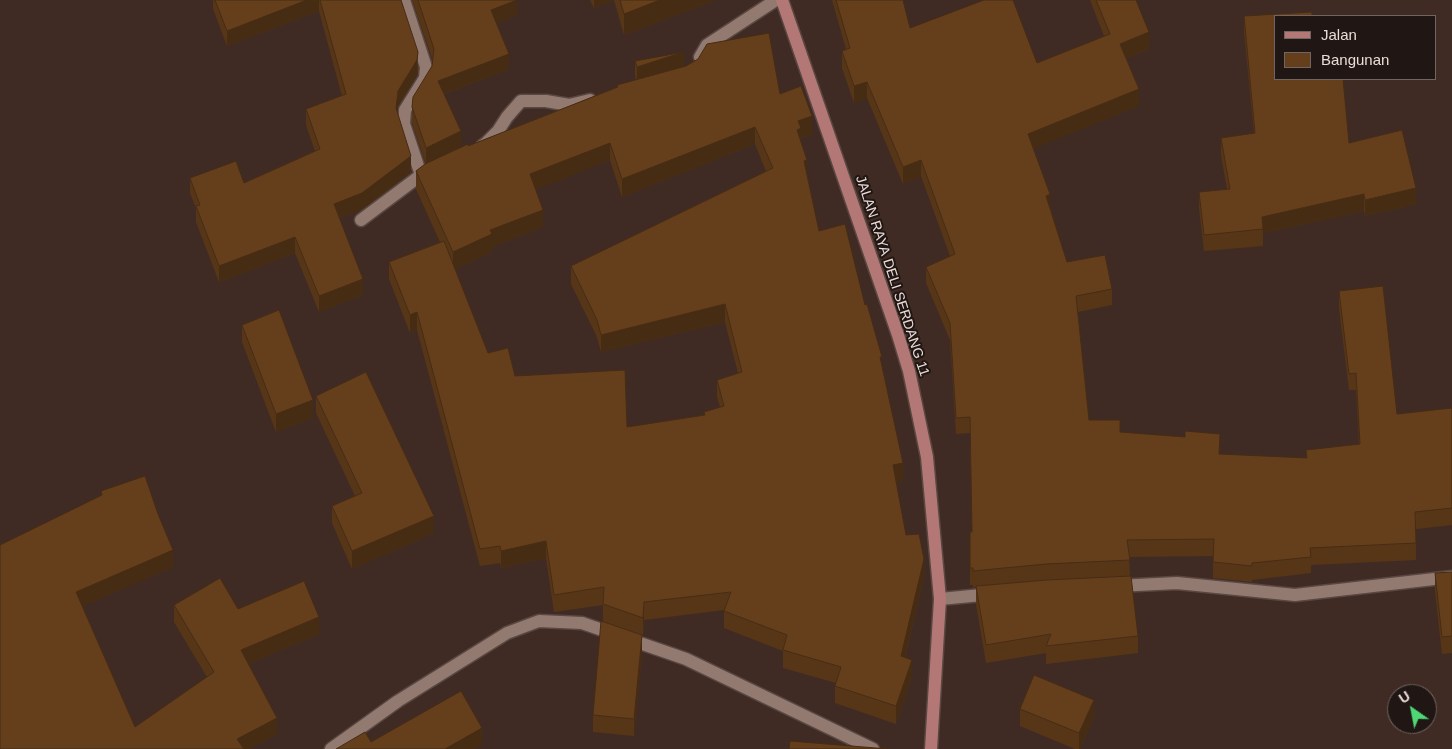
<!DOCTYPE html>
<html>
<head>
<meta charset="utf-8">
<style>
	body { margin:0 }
	#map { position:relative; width:1452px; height:749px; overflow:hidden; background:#402b24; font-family:Helvetica,sans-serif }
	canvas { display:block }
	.legend { position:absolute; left:1274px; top:15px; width:162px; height:65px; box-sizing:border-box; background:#201613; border:1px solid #716561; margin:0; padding:6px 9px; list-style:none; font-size:15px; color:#ebdcd7 }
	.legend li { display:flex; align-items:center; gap:10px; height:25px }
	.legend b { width:25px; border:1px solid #716561 }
	.north { position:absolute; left:1387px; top:684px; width:50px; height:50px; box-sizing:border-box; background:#201613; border:1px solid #716561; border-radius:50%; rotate:327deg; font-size:14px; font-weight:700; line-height:20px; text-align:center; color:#ebdcd7 }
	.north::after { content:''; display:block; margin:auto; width:18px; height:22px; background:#4fd675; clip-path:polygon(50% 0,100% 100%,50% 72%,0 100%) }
</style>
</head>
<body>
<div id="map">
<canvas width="1452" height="749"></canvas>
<ul class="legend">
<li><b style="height:6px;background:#b37875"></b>Jalan</li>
<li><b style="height:14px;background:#653f1c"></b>Bangunan</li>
</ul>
<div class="north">U</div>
</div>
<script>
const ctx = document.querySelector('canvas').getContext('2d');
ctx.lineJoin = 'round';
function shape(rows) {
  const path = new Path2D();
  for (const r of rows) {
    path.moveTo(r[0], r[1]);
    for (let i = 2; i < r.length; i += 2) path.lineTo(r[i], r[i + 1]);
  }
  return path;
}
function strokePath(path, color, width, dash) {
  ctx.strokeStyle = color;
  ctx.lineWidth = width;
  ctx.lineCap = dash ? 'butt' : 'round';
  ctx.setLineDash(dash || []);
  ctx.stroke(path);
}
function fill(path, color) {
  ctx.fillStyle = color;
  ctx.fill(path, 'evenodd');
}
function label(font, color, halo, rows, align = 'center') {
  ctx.font = font + ' Helvetica,sans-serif';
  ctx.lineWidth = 4;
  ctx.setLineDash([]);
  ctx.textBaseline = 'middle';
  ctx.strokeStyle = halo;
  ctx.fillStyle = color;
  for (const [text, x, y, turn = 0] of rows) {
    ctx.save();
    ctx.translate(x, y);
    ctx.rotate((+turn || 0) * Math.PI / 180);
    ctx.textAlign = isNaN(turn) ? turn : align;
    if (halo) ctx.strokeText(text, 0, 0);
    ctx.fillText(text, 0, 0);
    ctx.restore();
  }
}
const street = shape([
	[404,0,426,67,425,78,405,110,404,124,421,175],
	[700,57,707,45,776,0],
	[482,146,486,143,498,131,507,117,521,101,546,101,569,105,590,100],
	[361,220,421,175,430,171],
	[1117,586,1177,583,1295,595,1452,577],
	[940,599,992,594],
	[331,749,398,701,507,633,539,621,582,623,686,659,873,749]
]);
const secondary = shape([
	[782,0,898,335,909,371,927,457,940,599,931,749]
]);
const wall = shape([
	[213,0,401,0,418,68,417,75,398,106,397,112,411,172,362,209,339,218,363,295,319,312,295,253,219,282,196,222,196,208,190,193,190,178,244,183,315,151,306,125,306,109,342,96,319,11,227,46,213,9],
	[412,0,517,0,517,15,497,23,509,69,444,94,461,146,426,164,412,123,412,107,432,66,433,61],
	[590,0,716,0,624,35,614,0,594,8],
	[832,0,903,0,910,28,1037,63,1104,36,1090,0,1136,0,1149,49,1126,58,1139,106,1033,148,1050,207,1067,262,1112,289,1112,305,1078,312,1089,420,1120,432,1220,454,1306,458,1306,450,1359,444,1356,390,1349,390,1339,308,1339,291,1397,414,1452,408,1452,525,1416,529,1416,560,1311,565,1311,573,1252,580,1252,582,1213,578,1213,556,1129,557,1130,576,1138,636,1138,653,1046,664,1046,653,986,663,976,604,976,587,973,588,973,585,970,585,970,532,972,532,970,433,956,434,950,340,926,283,926,267,950,256,921,176,903,184,867,98,854,103,842,68,842,51,846,49],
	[1244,16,1276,16,1349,143,1416,204,1365,216,1364,211,1263,233,1263,246,1204,251,1199,208,1199,192,1227,189,1221,155,1221,138,1254,133,1244,32],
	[635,61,684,66,669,71,780,94,812,134,801,138,801,142,807,174,819,231,865,305,882,366,903,481,896,482,906,535,924,576,905,658,912,677,896,724,835,703,835,686,836,683,783,668,783,651,724,628,724,610,644,620,643,636,642,635,642,652,634,736,593,732,593,715,603,621,603,605,554,612,546,558,501,568,500,563,480,566,417,330,410,333,389,279,389,262,440,242,416,189,416,171,468,146,617,87,617,85,636,80,635,75],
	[755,144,766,171,571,266,571,284,597,337,601,352,725,322,738,373,717,380,717,397,720,407,704,412,704,415,627,427,515,376,488,353,455,269,492,252,492,247,543,227,536,189,610,160,622,197],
	[242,325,313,418,276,432,242,342],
	[316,396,434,533,352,569,332,523,332,506,355,496,316,413],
	[101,491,173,567,82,606,135,727,207,677,174,622,174,605,238,609,319,634,248,664,277,734,0,749,101,495],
	[1452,572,1452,653,1442,654,1435,591,1435,573],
	[1020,709,1094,717,1080,749,1075,749,1020,726]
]);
const shadedWall = shape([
	[307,0,319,0,319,11,227,46,227,31],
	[517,0,517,15,491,26,491,10],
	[594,0,614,0,594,8],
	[660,0,716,0,624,35,624,14],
	[1149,32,1149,49,1120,60,1120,44],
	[418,52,417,75,398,106,396,123,396,108,398,91],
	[684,52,684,66,637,81,637,67],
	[509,54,509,69,438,96,438,81],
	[867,82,867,98,854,103,854,86],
	[1139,89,1139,106,1028,151,1028,134],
	[812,116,812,134,801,138,801,146,797,130,798,121],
	[755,127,755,144,622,197,622,179],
	[461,131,461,146,426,164,426,148],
	[610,143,610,160,530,192,530,174],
	[411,156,411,172,362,209,334,220,334,204],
	[807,160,807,178,804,161],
	[921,160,921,176,903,184,903,167],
	[1416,188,1416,204,1365,216,1365,200],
	[1050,194,1050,211,1046,196],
	[1364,194,1364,211,1263,233,1262,217],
	[543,210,543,227,492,247,492,252,453,270,453,252,490,230],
	[295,237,295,253,219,282,219,266],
	[363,279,363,295,319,312,319,296],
	[725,304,725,322,601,352,601,335],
	[417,312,417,330,410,333,410,315],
	[313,400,313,418,276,432,276,414],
	[1220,434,1220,451,1219,470,1219,454],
	[903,463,903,481,893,483,893,465],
	[434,516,434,533,352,569,352,551],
	[546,541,546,558,501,568,501,551],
	[173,550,173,567,76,609,76,592],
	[924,559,924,576,901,674,901,656],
	[644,602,644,620,643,636,643,618],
	[319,617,319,634,241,667,241,650],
	[642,635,642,652,634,736,634,719],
	[912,660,912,677,896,724,896,706],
	[1094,700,1094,717,1080,749,1079,749,1079,733],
	[277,718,277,734,250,749,237,749,237,739],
	[482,728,482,745,475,749,445,749]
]);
const building = shape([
	[215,0,307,0,227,31,215,0],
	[320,0,401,0,418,52,417,60,398,91,396,108,411,156,362,193,334,204,363,279,319,296,295,237,219,266,196,206,200,205,190,178,236,161,244,183,320,149,306,109,346,94,320,0],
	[418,0,517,0,491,10,509,54,438,81,461,131,426,148,412,107,413,97,432,66,434,49,418,0],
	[620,0,660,0,624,14,620,0],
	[836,0,903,0,910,28,984,0,1013,0,1037,63,1110,34,1096,0,1136,0,1149,32,1120,44,1139,89,1028,134,1050,194,1046,196,1067,262,1105,255,1112,289,1076,296,1089,420,1120,420,1120,432,1185,437,1185,431,1220,434,1219,454,1307,458,1306,450,1360,444,1356,373,1349,374,1339,291,1383,286,1397,414,1452,408,1452,508,1415,512,1416,543,1310,548,1311,557,1252,563,1252,566,1213,562,1214,539,1127,540,1130,560,1046,564,973,571,973,568,970,568,970,532,972,532,970,417,956,418,950,323,926,267,955,254,921,160,903,167,867,82,854,86,842,51,850,48,836,0],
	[1312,12,1312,16,1276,16,1276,79,1343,79,1349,143,1402,130,1416,188,1365,200,1364,194,1262,217,1263,229,1204,235,1199,192,1230,189,1221,138,1255,133,1244,16,1312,12],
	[769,33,780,94,801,86,812,116,798,121,801,128,797,130,807,160,804,161,819,231,845,224,865,305,867,304,882,357,880,357,903,463,893,465,906,535,919,534,924,559,901,656,912,660,896,706,835,686,841,667,783,650,787,635,724,611,731,592,644,602,643,618,603,604,604,587,554,595,546,541,501,551,500,546,480,549,417,312,410,315,389,262,444,241,488,353,508,348,515,376,625,370,627,427,705,415,704,412,724,406,717,380,742,372,725,304,601,335,597,320,571,266,773,168,755,127,622,179,610,143,530,174,543,210,490,230,492,234,453,252,416,171,425,164,468,144,468,146,618,87,617,85,686,66,698,59,707,44,769,33],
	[684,52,637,67,635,61,684,52],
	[279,310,313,400,276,414,242,325,279,310],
	[366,372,434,516,352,551,332,506,362,493,316,396,366,372],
	[145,476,158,514,173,550,76,592,135,727,214,672,174,605,220,578,238,609,304,581,319,617,241,650,277,718,237,739,244,749,0,749,0,545,102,495,101,491,145,476],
	[1452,572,1452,636,1442,637,1435,573,1452,572],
	[1131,576,1138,636,1046,646,1051,634,986,645,976,586,1047,580,1131,576],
	[601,621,642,635,634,719,593,715,601,621],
	[1034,675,1094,700,1079,733,1020,709,1034,675],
	[461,691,482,728,445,749,336,749,365,732,371,742,461,691],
	[790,741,888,749,789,749,790,741]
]);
const streetNames = [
	["JALAN RAYA DELI SERDANG 11",892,276,72]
];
strokePath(street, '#594741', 15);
strokePath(secondary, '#594741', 15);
strokePath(street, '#937a71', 12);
strokePath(secondary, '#b37875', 12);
fill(wall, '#573618');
fill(shadedWall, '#472c14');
fill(building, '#653f1c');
strokePath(building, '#472c14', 1);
label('14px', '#ebdcd7', '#201613', streetNames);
</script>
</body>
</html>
